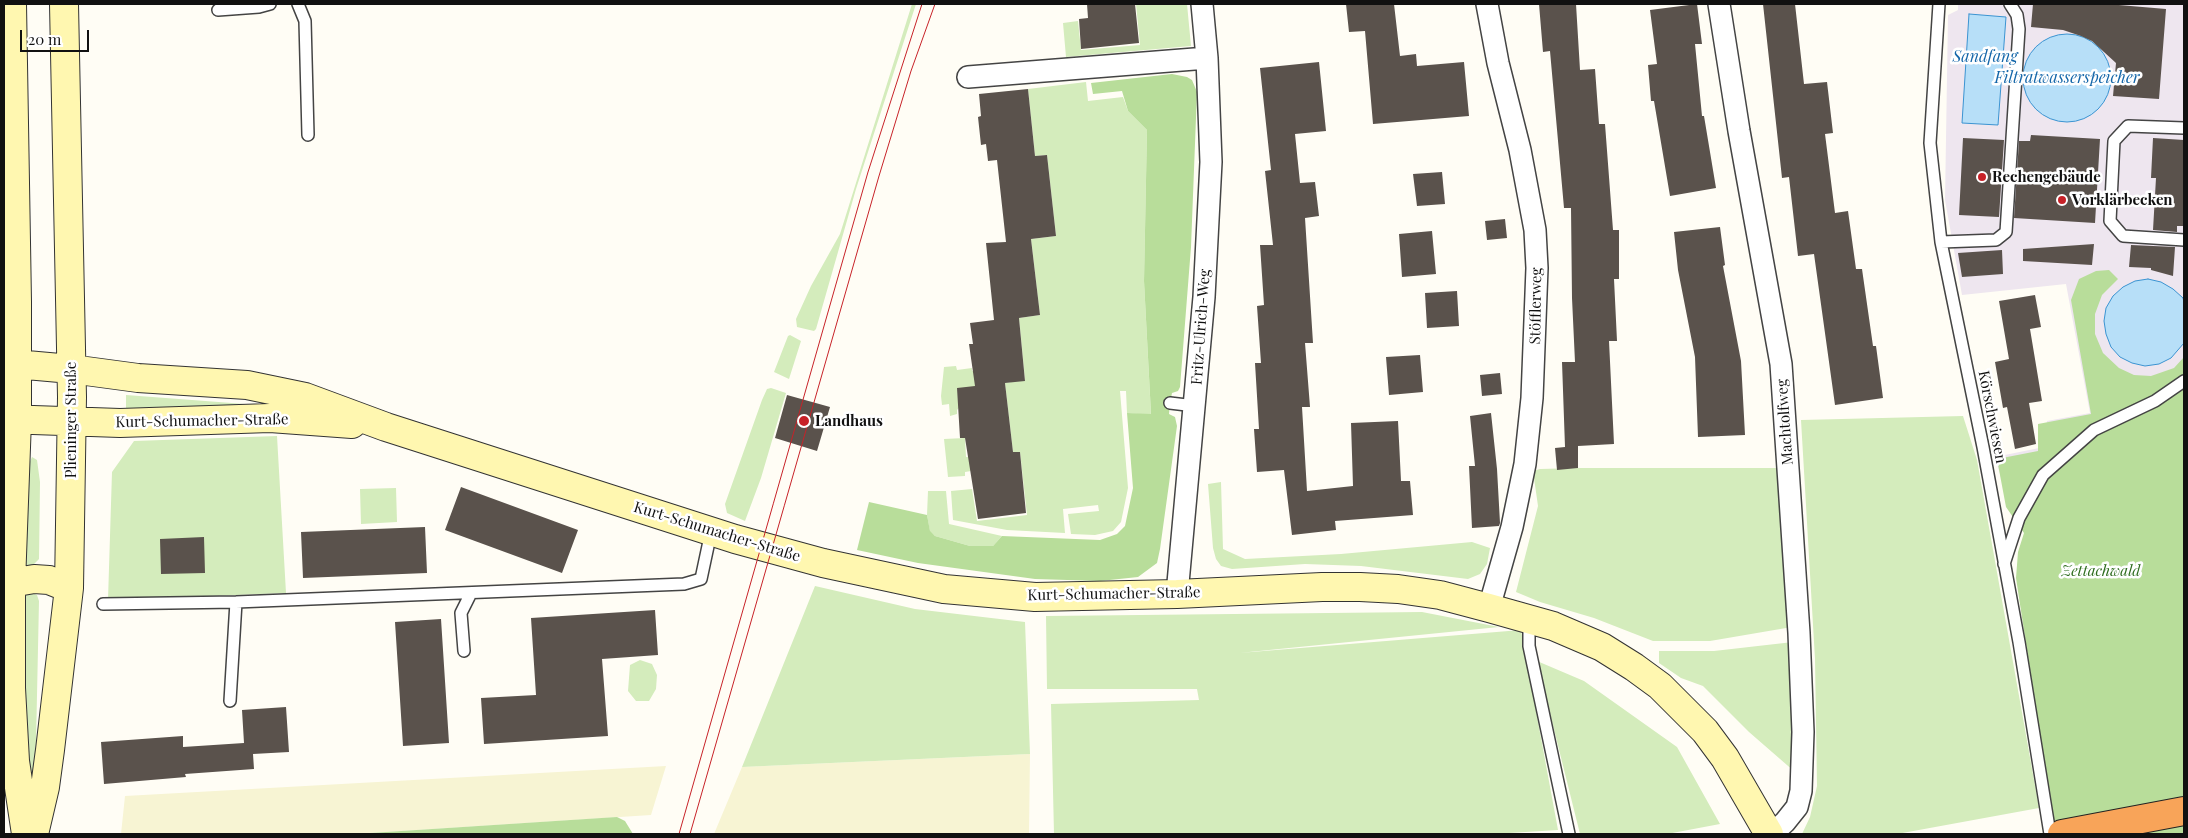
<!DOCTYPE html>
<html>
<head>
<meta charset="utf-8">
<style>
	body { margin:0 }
	#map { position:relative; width:2188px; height:838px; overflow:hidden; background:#fffdf5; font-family:"Playfair Display",serif }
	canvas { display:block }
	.frame { position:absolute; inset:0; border:5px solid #111; pointer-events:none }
	.scale { position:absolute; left:20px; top:30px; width:69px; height:22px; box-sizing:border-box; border:2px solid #111; border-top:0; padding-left:6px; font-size:15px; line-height:18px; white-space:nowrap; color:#111; -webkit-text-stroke:4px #fff; paint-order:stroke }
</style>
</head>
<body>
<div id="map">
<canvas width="2188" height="838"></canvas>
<div class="frame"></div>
<div class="scale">20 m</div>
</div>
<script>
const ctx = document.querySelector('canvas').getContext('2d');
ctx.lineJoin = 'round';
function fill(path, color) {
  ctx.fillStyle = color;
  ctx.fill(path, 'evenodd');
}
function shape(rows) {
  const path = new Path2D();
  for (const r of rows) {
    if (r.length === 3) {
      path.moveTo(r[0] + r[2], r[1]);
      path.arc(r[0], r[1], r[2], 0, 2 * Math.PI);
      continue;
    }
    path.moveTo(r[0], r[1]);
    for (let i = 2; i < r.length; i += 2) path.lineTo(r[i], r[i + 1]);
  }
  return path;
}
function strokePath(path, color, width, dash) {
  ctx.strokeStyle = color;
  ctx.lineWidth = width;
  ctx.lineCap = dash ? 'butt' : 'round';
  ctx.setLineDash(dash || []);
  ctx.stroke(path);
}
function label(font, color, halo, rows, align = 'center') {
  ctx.font = font + ' "Playfair Display",serif';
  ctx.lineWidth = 5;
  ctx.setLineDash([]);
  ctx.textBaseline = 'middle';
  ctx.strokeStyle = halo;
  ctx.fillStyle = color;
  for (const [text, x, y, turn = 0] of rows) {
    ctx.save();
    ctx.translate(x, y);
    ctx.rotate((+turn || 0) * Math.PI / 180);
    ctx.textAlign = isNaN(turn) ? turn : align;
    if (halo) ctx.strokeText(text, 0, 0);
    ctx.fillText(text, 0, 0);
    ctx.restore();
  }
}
const industrial = shape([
	[1958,4,2184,4,2184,484,2011,512,1995,457,2044,447,2047,421,2090,413,2066,284,1962,295,1945,200,1948,15,1958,10]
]);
const farmland = shape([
	[1030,754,1029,834,714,834,742,767],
	[666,766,651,815,355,834,121,834,125,796]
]);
const green = shape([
	[912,4,916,4,856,189,816,329,814,331,797,327,796,319,811,286,840,234],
	[1136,4,1187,4,1191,46,1066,57,1063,23,1078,21,1081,50,1140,45],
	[1086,82,1088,101,1123,97,1128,111,1147,130,1144,281,1151,415,1127,413,1126,391,1120,391,1128,488,1121,522,1113,531,1095,535,1071,534,1068,514,1099,511,1098,505,1063,509,1065,533,1007,530,953,520,951,491,972,489,977,521,1027,515,1020,452,1013,452,1005,383,1025,380,1019,318,1040,315,1031,239,1056,236,1047,155,1035,156,1028,89],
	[790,335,801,341,789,379,774,372,788,336],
	[956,366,957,370,972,368,972,371,978,370,979,386,957,410,957,414,950,416,949,404,942,405,941,396,944,367],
	[771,388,786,393,761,478,745,521,727,513,725,504,762,400,767,389],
	[126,395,258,405,126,413],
	[1963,416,1977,460,2039,808,1897,834,1802,834,1810,817,1817,786,1815,659,1801,420],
	[277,436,286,593,108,600,112,472,134,441],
	[965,438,966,457,976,456,977,470,965,472,965,476,948,477,944,439],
	[32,457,37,460,40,482,39,559,32,566,26,565,23,561,26,471],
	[1578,468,1779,468,1792,627,1710,641,1653,641,1594,618,1540,602,1516,592,1538,506,1533,471,1540,469],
	[1221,482,1223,549,1245,559,1341,554,1472,542,1490,548,1487,564,1480,574,1468,579,1361,566,1305,564,1232,569,1221,566,1216,559,1213,548,1208,484],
	[396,488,397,522,361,524,360,489],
	[928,491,946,491,949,524,1002,536,993,546,970,546,935,536,930,532,927,515],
	[815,586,915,609,1025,622,1030,754,742,767],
	[32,593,37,595,39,601,36,742,34,782,30,784,21,695,25,594],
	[1422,612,1499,627,1239,653,1521,630,1558,830,1493,834,1054,834,1051,704,1199,700,1197,689,1047,689,1046,616],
	[1793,642,1795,772,1749,732,1703,686,1681,678,1659,663,1659,651,1714,651],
	[640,660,652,664,657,675,656,689,649,701,636,701,628,691,630,665],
	[1537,661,1584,681,1677,747,1720,824,1667,834,1580,834]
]);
const forest = shape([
	[1172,74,1187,77,1192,80,1197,92,1191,247,1180,387,1178,391,1172,393,1170,403,1169,414,1175,417,1177,426,1160,549,1157,563,1138,577,1100,581,1035,579,918,563,857,550,869,502,927,515,930,531,935,536,970,546,993,546,1002,536,1100,540,1117,534,1125,526,1133,488,1127,413,1151,414,1144,281,1147,130,1128,111,1122,91,1093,94,1091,83],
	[2109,270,2118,279,2102,295,2095,314,2095,334,2103,353,2119,368,2134,375,2151,376,2174,368,2184,357,2184,834,2055,834,2016,578,2018,552,2024,533,2006,507,1997,459,2038,451,2038,424,2091,414,2071,300,2079,279,2096,271],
	[617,817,625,821,633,834,355,834]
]);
const water = shape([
	[1969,14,2006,17,1998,125,1962,123,1969,14],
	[2067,78,44],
	[2148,279,2161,282,2173,289,2183,298,2184,302,2184,343,2171,358,2159,364,2145,366,2132,363,2120,357,2111,347,2106,334,2104,321,2106,308,2113,296,2123,287,2135,281,2148,279]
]);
const building = shape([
	[1087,4,1135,4,1139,43,1081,49,1079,19,1088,18],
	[1346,4,1394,4,1400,56,1416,54,1417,66,1464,62,1469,116,1373,124,1365,31,1349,32],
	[1539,4,1576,4,1580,70,1595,69,1599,124,1605,124,1613,230,1619,230,1619,279,1614,279,1617,341,1609,341,1614,444,1578,446,1578,468,1557,470,1555,448,1565,447,1562,362,1575,362,1572,298,1571,208,1564,208,1550,51,1543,52],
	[1697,4,1702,44,1695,44,1702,116,1704,116,1716,188,1670,196,1654,101,1651,101,1648,65,1657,64,1650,10],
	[1763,4,1795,4,1804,84,1827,82,1833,133,1825,134,1835,213,1848,211,1856,269,1862,269,1873,346,1876,346,1883,398,1835,405,1814,254,1798,256,1789,177,1782,178],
	[2033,4,2107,4,2166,9,2159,99,2113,96,2116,63,2092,41,2081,36,2063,30,2031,27],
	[1319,62,1326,131,1295,134,1300,183,1315,182,1319,216,1305,218,1313,343,1305,343,1310,407,1302,407,1307,491,1353,486,1351,423,1398,421,1401,481,1410,481,1413,515,1335,521,1336,530,1292,535,1284,470,1257,472,1254,429,1259,429,1255,363,1261,363,1257,306,1264,305,1260,245,1273,245,1265,171,1271,170,1260,68],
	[1028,89,1035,156,1047,155,1056,236,1031,239,1040,315,1019,318,1025,381,1005,383,1013,452,1020,452,1026,513,978,519,965,438,960,438,957,388,975,386,969,344,973,344,970,323,994,320,986,243,1006,242,997,160,988,161,986,144,981,145,978,117,981,116,979,94],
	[2031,135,2100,139,2095,223,2014,218,2019,141,2030,141],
	[1963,138,2004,140,1999,217,1959,215],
	[2153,138,2184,140,2184,226,2177,226,2177,232,2153,230,2156,178,2151,178],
	[1442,172,1445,204,1417,206,1413,174],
	[1505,219,1507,238,1487,240,1485,221],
	[1720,227,1725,265,1723,266,1741,361,1745,435,1698,437,1695,357,1678,270,1674,232],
	[1432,231,1436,274,1402,277,1399,234],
	[2094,244,2092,265,2023,261,2023,249],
	[2131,245,2175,247,2173,276,2151,270,2151,268,2129,267],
	[2002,250,2003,274,1962,277,1958,253],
	[1457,291,1459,326,1427,328,1425,293],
	[2035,295,2041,327,2030,329,2042,401,2029,403,2036,444,2015,449,2007,407,2003,408,1995,362,2009,359,1999,301],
	[1420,355,1423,392,1389,395,1386,357],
	[1500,373,1502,394,1482,396,1480,375],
	[787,395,830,407,817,451,775,438],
	[1491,413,1497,469,1500,523,1499,526,1472,528,1469,466,1475,466,1470,416],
	[461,487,578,530,562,573,445,530],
	[425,527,427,573,303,578,301,532],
	[204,537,205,573,161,574,160,539],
	[655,610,658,655,602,659,608,736,484,744,481,698,536,695,531,618],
	[441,619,449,743,403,746,395,622],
	[286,707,289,752,253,754,254,769,185,774,186,777,104,784,101,742,183,736,183,747,244,743,242,710]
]);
const lane = shape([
	[298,4,305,21,308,135],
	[1939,4,1930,143,1941,242,1983,447,2019,642,2050,834],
	[218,10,259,7,270,4],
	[2184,128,2128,126,2114,141,2110,221,2123,236,2184,240],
	[1941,242,1996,240,2006,232,2019,29,2017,15,2010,4],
	[1170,403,1195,406],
	[2004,564,2019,518,2043,475,2094,430,2155,401,2184,381],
	[103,604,236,602,684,584,701,579,711,532],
	[1529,619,1529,646,1569,834],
	[464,651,461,613,471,593],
	[230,701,236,602]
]);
const street = shape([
	[1487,4,1498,63,1520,150,1535,230,1537,268,1532,398,1525,464,1512,527,1489,608],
	[1719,4,1739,131,1781,364,1799,633,1803,732,1801,791,1797,807,1785,822,1772,834],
	[968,77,1207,58],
	[1177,594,1204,297,1211,162,1207,58,1202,4]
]);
const secondary = shape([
	[12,4,17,302,17,420,11,583,11,688,15,761,26,834],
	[4,363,71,369,138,378,247,385,305,397,386,427,735,539,823,563,944,589,1035,597,1177,594,1322,587,1360,587,1398,589,1440,595,1489,608,1553,626,1602,647,1634,667,1660,686,1705,731,1725,758,1769,834],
	[4,419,120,423,270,418,352,424],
	[11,583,34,579,49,580,69,588],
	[34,834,45,787,50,750,69,588,72,397,64,4]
]);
const highway = shape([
	[2062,834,2184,811]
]);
const tram = shape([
	[679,834,868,172,922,4],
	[690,834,879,176,911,71,935,4]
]);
const markers = [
	[1982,177,5,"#c72228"],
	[2062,200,5,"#c72228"],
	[804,421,6,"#c72228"]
];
const poiNames = [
	["Rechengebäude",1992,177],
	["Vorklärbecken",2072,200],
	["Landhaus",815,421]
];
const streetNames = [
	["Stöfflerweg",1536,306,-89],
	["Fritz-Ulrich-Weg",1201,327,-86],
	["Körschwiesen",1992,417,79],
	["Plieninger Straße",71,420,-90],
	["Kurt-Schumacher-Straße",202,421,-1],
	["Machtolfweg",1785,422,-94],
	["Kurt-Schumacher-Straße",717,532,17],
	["Kurt-Schumacher-Straße",1114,594,-1]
];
const parkNames = [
	["Zettachwald",2101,571]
];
const waterNames = [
	["Sandfang",1985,57],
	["Filtratwasserspeicher",2067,78]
];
fill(industrial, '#eee6ef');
fill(farmland, '#f7f4d3');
fill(green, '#d4ecbc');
fill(forest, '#b8dd9a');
fill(water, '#b7dff8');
strokePath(water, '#3b94d2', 1);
fill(building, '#5a524c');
strokePath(lane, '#444', 14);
strokePath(street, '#444', 24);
strokePath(secondary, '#333', 30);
strokePath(highway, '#222', 30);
strokePath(lane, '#fff', 11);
strokePath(street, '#fff', 21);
strokePath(secondary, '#fff7b0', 28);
strokePath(highway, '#f8a459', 28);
strokePath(tram, '#c72228', 1);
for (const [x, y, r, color] of markers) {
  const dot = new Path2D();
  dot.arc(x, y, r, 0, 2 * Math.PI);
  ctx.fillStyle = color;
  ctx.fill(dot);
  strokePath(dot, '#fff', 2);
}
label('bold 15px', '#111', '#fff', poiNames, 'left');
label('15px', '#111', '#fff', streetNames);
label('italic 15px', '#2d6c1d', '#fff', parkNames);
label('italic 16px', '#1466a9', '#fff', waterNames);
</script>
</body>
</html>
